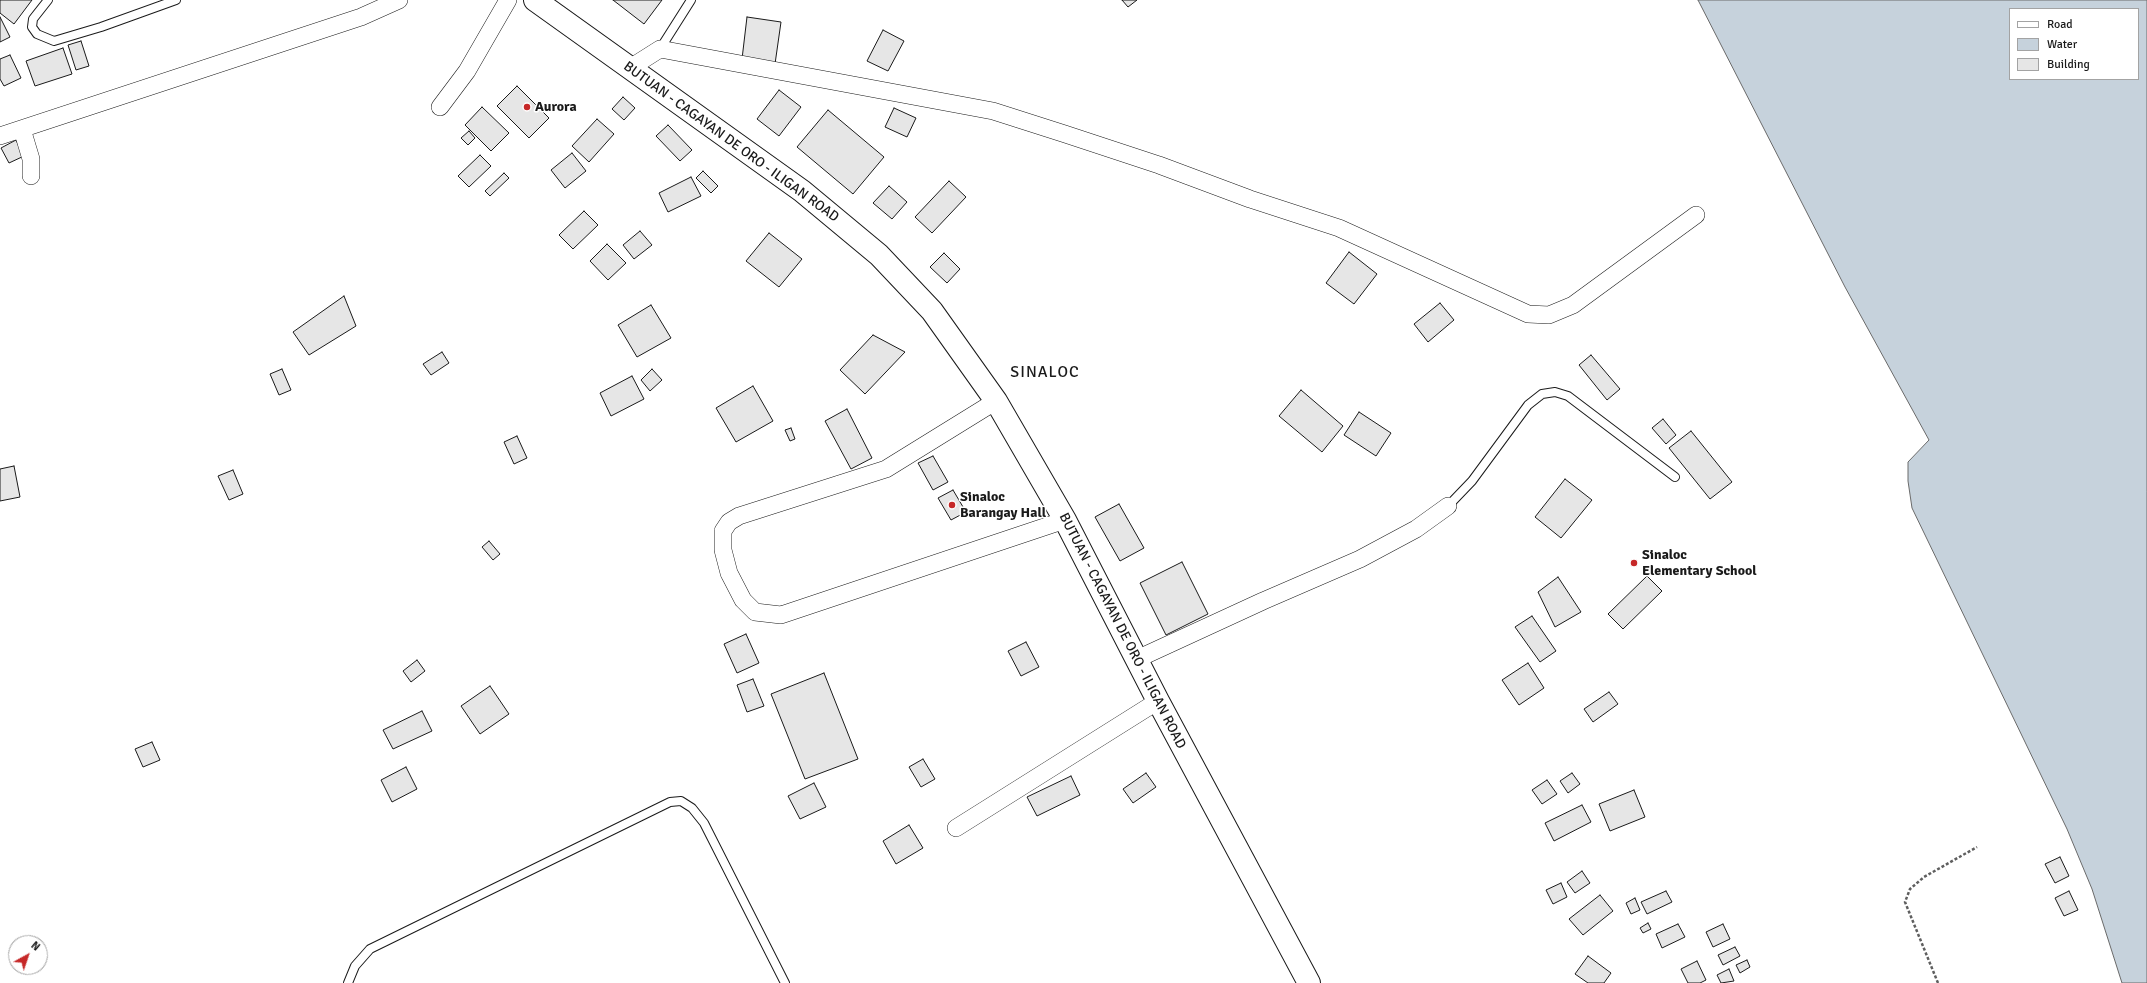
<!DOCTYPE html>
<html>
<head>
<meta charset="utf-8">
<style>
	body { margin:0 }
	#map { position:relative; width:2147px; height:983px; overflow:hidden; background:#fff; font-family:Signika,sans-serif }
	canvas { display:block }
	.legend { position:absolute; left:2009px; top:8px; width:130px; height:72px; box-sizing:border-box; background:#fff; border:1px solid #a3a3a3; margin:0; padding:5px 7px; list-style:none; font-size:12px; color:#1a1a1a }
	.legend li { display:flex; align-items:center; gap:8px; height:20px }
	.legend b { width:20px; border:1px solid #a3a3a3 }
	.north { position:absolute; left:8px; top:935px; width:40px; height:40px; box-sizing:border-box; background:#fff; border:1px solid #a3a3a3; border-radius:50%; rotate:40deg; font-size:11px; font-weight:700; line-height:16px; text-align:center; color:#1a1a1a }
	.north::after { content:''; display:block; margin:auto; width:14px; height:18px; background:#c62828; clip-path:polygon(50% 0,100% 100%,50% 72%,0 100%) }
</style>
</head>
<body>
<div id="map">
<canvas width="2147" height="983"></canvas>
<ul class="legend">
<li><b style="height:5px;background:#fff"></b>Road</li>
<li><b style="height:11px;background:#c6d2dc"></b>Water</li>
<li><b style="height:11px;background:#e6e6e6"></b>Building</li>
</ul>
<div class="north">N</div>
</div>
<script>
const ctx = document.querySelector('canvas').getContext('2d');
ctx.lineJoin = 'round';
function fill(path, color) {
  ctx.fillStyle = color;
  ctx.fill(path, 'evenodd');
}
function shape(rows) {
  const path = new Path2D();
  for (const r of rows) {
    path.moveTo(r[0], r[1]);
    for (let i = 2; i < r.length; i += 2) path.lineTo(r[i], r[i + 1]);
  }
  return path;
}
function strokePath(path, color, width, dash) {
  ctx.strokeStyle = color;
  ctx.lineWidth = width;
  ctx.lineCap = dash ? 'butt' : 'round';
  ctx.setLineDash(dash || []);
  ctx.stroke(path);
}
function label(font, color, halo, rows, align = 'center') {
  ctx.font = font + ' Signika,sans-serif';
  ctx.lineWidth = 3;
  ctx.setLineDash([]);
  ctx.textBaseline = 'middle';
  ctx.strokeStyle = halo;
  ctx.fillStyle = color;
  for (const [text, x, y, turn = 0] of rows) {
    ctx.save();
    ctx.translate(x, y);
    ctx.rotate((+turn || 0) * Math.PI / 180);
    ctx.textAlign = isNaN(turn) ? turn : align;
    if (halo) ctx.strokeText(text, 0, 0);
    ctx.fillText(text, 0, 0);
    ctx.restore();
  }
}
const water = shape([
	[1698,0,2147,0,2147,983,2122,983,2092,889,2067,829,1912,508,1908,481,1908,462,1929,440,1845,287,1698,0],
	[2010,9,2138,9,2138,79,2010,79,2010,9]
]);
const building = shape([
	[0,0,32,0,14,24,0,13,0,0],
	[613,0,662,0,644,24,613,0],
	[1122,0,1137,0,1128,7,1122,0],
	[0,17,10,37,0,42,0,17],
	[747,17,781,22,775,64,742,59,747,17],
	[883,30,904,41,888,71,867,61,883,30],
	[81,41,89,66,76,70,68,45,81,41],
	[63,48,72,74,35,86,26,61,63,48],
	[10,55,21,78,4,86,0,79,0,59,10,55],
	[517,86,549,118,529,138,497,106,517,86],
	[779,90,801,107,779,136,757,119,779,90],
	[623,97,635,108,624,120,612,109,623,97],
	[482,107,509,133,491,151,465,125,482,107],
	[894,108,916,118,907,137,885,127,894,108],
	[828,110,884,157,853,194,797,147,828,110],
	[597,119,614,134,589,162,572,146,597,119],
	[668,125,692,150,680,161,656,136,668,125],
	[469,131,475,138,468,145,461,138,469,131],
	[16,140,24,156,9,163,1,148,16,140],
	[572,153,586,171,565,188,551,170,572,153],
	[480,155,491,166,469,187,458,176,480,155],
	[703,171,718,186,711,193,696,178,703,171],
	[504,173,509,178,490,196,485,191,504,173],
	[691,177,701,196,668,212,659,193,691,177],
	[949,181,966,197,932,233,915,217,949,181],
	[889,186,907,202,892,219,873,203,889,186],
	[584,211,598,225,573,249,559,235,584,211],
	[640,231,652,245,634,259,623,245,640,231],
	[769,233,802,259,779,287,746,261,769,233],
	[607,244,626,263,608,280,590,261,607,244],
	[1349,252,1377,274,1354,304,1326,283,1349,252],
	[944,253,960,269,947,283,930,267,944,253],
	[344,296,356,326,309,355,293,332,344,296],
	[1440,303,1454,320,1428,342,1414,324,1440,303],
	[651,305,671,338,637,357,618,325,651,305],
	[873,335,905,352,865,394,840,370,873,335],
	[442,352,449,363,431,375,423,364,442,352],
	[1591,355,1620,389,1607,400,1579,365,1591,355],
	[282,369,291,390,279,395,270,374,282,369],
	[652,369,662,380,650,391,641,380,652,369],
	[632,376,644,399,611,416,600,393,632,376],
	[753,386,773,421,736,442,716,408,753,386],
	[1301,390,1343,426,1322,452,1279,416,1301,390],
	[847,409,872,458,851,469,825,421,847,409],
	[1359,412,1391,433,1376,456,1344,435,1359,412],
	[1663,419,1676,435,1666,444,1652,428,1663,419],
	[791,428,795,439,790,441,785,430,791,428],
	[1691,431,1732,482,1710,499,1669,448,1691,431],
	[517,436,527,458,514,464,504,442,517,436],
	[933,456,948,482,933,490,918,463,933,456],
	[14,466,20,497,0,501,0,469,14,466],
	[233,470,243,494,229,500,218,476,233,470],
	[1565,479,1592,500,1561,538,1535,517,1565,479],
	[953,490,966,512,951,520,938,498,953,490],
	[1119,504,1144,548,1120,561,1095,517,1119,504],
	[489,541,500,554,493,560,482,547,489,541],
	[1182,562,1208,614,1166,635,1140,583,1182,562],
	[1647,576,1662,591,1623,629,1608,614,1647,576],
	[1558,577,1581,612,1555,627,1538,592,1558,577],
	[1532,616,1556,651,1540,662,1515,627,1532,616],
	[746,634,759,663,737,673,724,644,746,634],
	[1026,642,1039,667,1021,676,1008,651,1026,642],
	[417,660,425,671,411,682,403,671,417,660],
	[1528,663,1544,688,1519,705,1502,680,1528,663],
	[824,673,858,759,805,779,771,694,824,673],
	[753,679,764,706,747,712,737,685,753,679],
	[490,686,509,714,480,734,461,706,490,686],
	[1609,692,1618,704,1593,722,1584,709,1609,692],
	[422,711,432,731,393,749,383,730,422,711],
	[152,742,160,760,143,767,135,749,152,742],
	[923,759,935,779,921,787,909,767,923,759],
	[406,767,417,789,392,802,381,780,406,767],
	[1146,773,1156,787,1133,803,1123,789,1146,773],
	[1572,773,1580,784,1568,793,1560,781,1572,773],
	[1071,776,1080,795,1037,816,1027,797,1071,776],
	[1547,780,1557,794,1542,804,1532,790,1547,780],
	[814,783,826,807,800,819,788,796,814,783],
	[1634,790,1645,817,1610,831,1599,804,1634,790],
	[1582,805,1591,822,1554,841,1545,823,1582,805],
	[909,825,923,848,896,864,883,841,909,825],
	[2060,857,2069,876,2055,883,2045,864,2060,857],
	[1582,871,1590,883,1575,893,1567,882,1582,871],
	[1561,883,1567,897,1553,904,1546,890,1561,883],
	[1666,891,1672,902,1647,914,1641,902,1666,891],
	[2069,891,2078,910,2064,916,2055,898,2069,891],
	[1600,895,1613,911,1583,935,1569,919,1600,895],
	[1635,898,1640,910,1631,914,1626,903,1635,898],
	[1648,923,1651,929,1643,933,1640,928,1648,923],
	[1678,924,1685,937,1662,948,1656,934,1678,924],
	[1723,924,1730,939,1713,947,1706,932,1723,924],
	[1735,947,1740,956,1723,965,1718,955,1735,947],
	[1588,956,1611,973,1604,983,1588,983,1575,974,1588,956],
	[1747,960,1750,967,1740,973,1736,965,1747,960],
	[1697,961,1706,980,1700,983,1688,983,1681,969,1697,961],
	[1729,969,1734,981,1721,983,1717,975,1729,969]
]);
const path = shape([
	[1938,983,1905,902,1910,889,1924,877,1977,847]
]);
const service = shape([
	[48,0,33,19,32,27,37,34,54,41,101,27,176,0],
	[660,49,691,0],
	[1448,506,1472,481,1528,405,1542,394,1555,392,1568,396,1675,477],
	[348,983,355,966,370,949,670,802,681,801,692,808,704,823,785,983]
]);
const minor = shape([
	[630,68,660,49,993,111,1065,134,1159,165,1250,199,1339,228,1528,314,1549,315,1573,305,1696,215],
	[440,107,467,71,508,0],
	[22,129,31,159,31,176],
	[0,136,361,17,399,0],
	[996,401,886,469,739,516,729,522,723,531,723,550,729,573,743,600,755,612,781,615,1065,520],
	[1137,659,1263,601,1360,559,1416,529,1448,506],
	[956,828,1158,701]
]);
const trunk = shape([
	[535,0,802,191,879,255,932,311,996,401,1065,520,1158,701,1309,983]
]);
const markers = [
	[527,107,4,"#c62828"],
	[952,505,4,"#c62828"],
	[1634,563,4,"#c62828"]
];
const poiNames = [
	["Aurora",535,107],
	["Sinaloc",960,497],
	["Barangay Hall",960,513],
	["Sinaloc",1642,555],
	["Elementary School",1642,571]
];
const streetNames = [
	["BUTUAN - CAGAYAN DE ORO - ILIGAN ROAD",731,142,36],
	["BUTUAN - CAGAYAN DE ORO - ILIGAN ROAD",1122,631,63]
];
const quarterNames = [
	["SINALOC",1045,373]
];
fill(water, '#c6d2dc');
strokePath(water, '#6a6a6a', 1);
fill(building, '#e6e6e6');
strokePath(building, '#1a1a1a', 1);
strokePath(service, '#1a1a1a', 10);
strokePath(minor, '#1a1a1a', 18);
strokePath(trunk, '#1a1a1a', 24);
strokePath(path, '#5f5f5f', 2.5, [3, 2]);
strokePath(service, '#fff', 8);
strokePath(minor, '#fff', 17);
strokePath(trunk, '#fff', 22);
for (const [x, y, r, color] of markers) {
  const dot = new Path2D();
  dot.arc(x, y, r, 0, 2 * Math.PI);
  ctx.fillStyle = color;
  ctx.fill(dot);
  strokePath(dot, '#fff', 1.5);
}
label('bold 14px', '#1a1a1a', '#fff', poiNames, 'left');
label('14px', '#1a1a1a', '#fff', streetNames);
ctx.letterSpacing = '1px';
label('16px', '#1a1a1a', '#fff', quarterNames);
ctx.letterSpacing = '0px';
</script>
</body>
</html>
